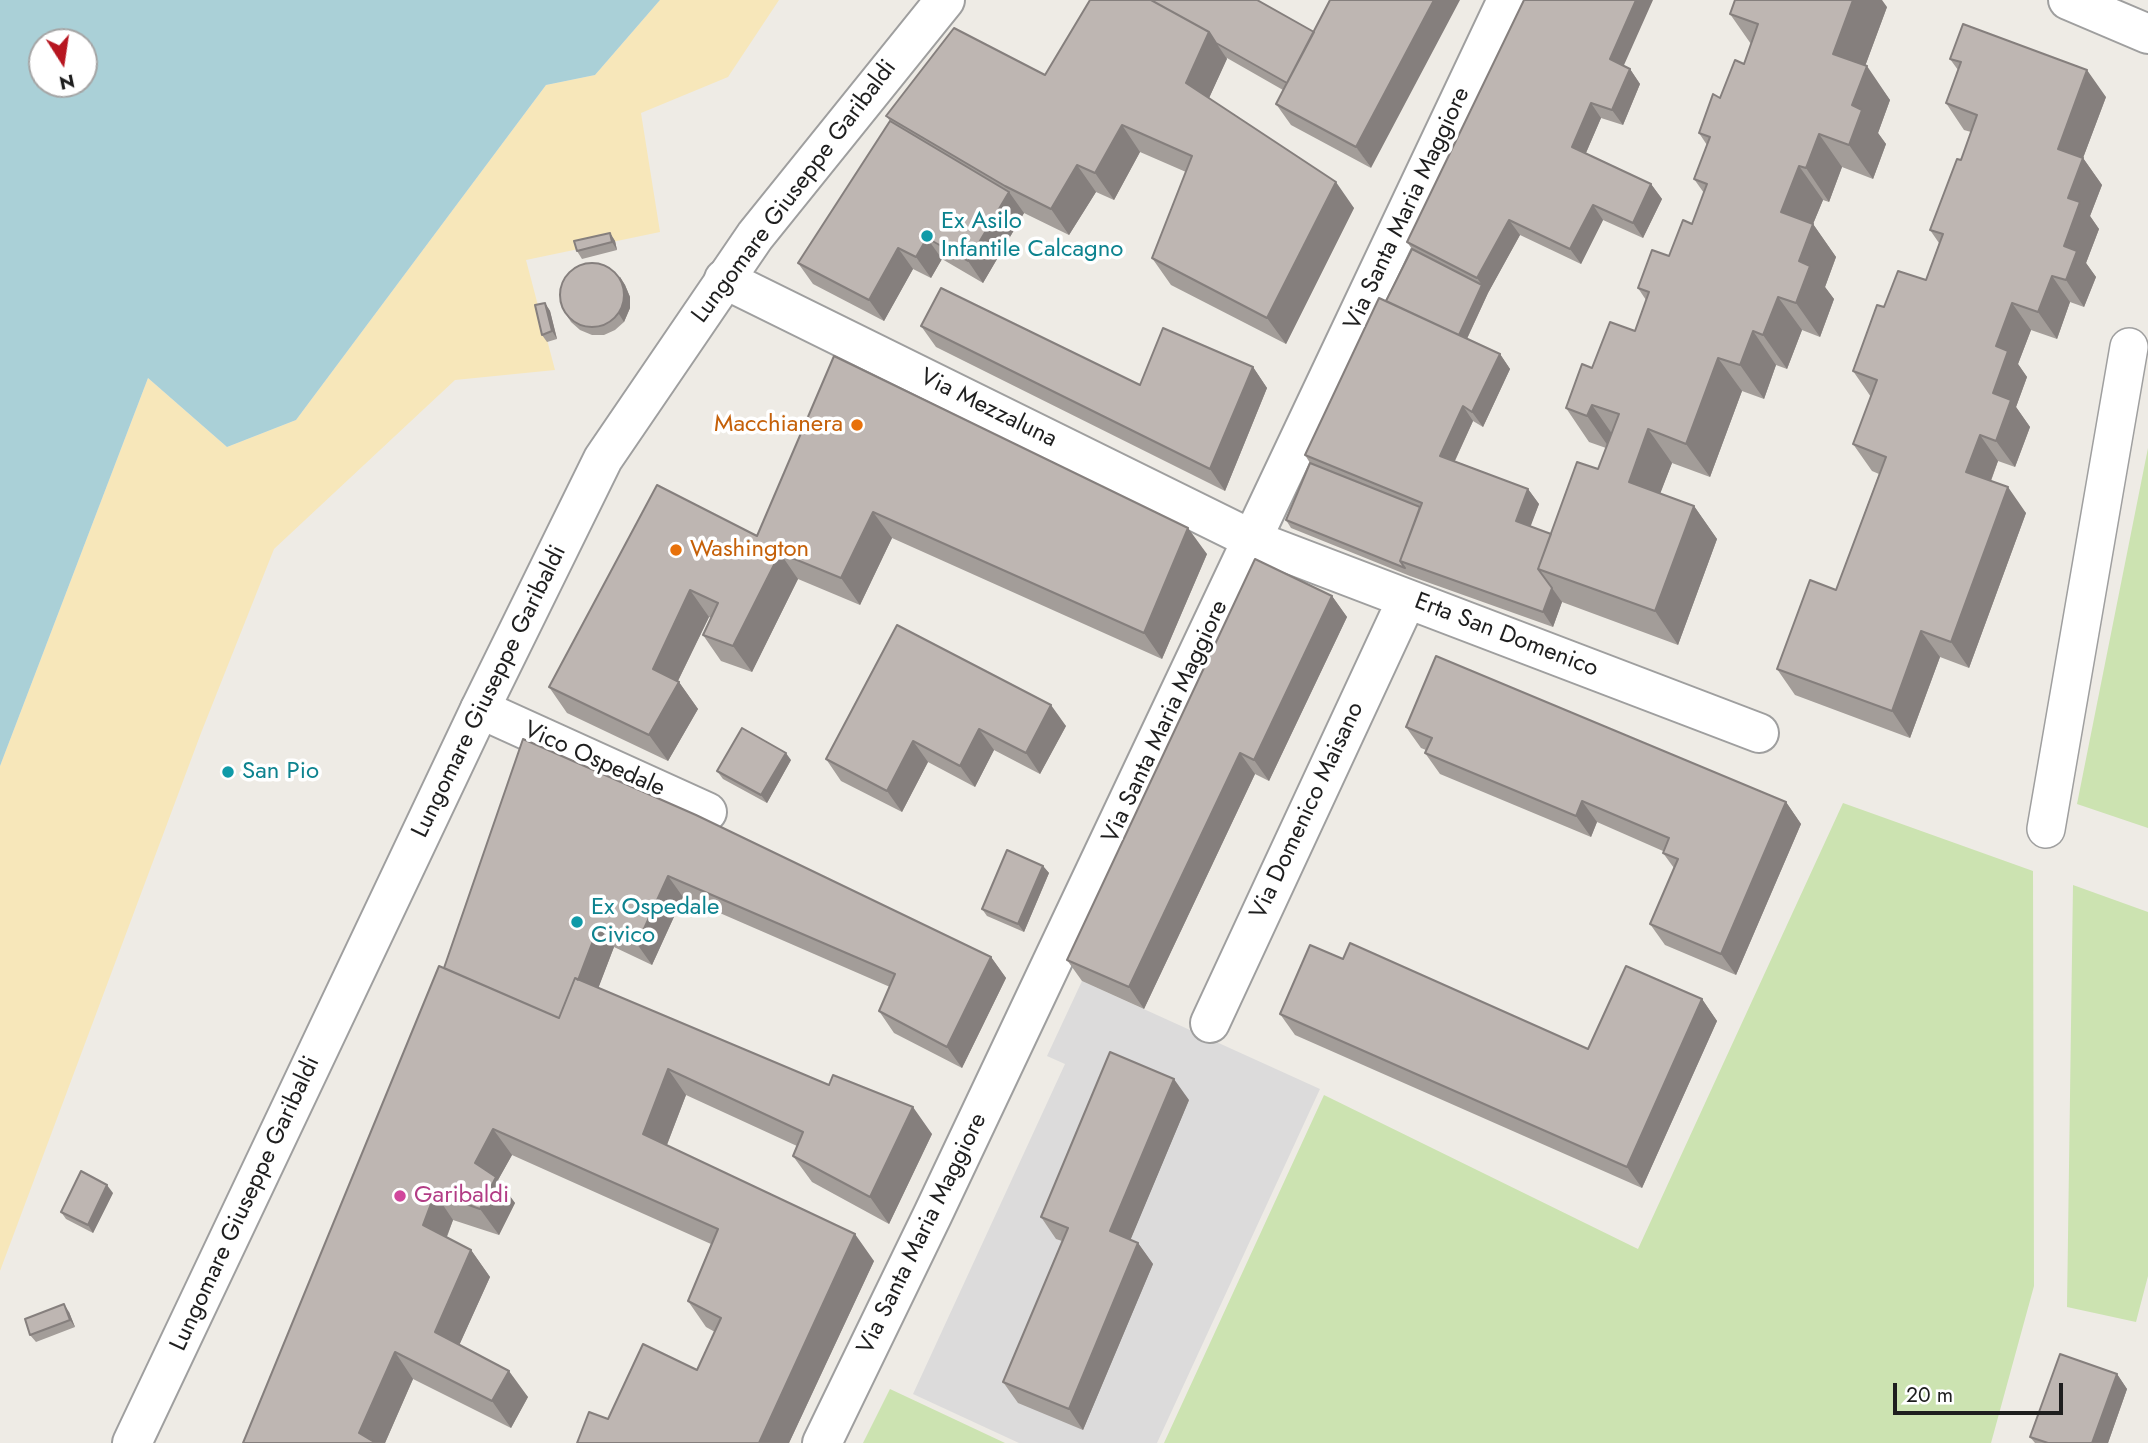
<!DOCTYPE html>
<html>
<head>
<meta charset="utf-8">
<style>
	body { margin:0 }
	#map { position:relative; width:2148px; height:1443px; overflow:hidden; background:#eeebe5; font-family:Jost,sans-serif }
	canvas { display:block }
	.north { position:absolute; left:28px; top:28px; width:70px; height:70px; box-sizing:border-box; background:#fff; border:2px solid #a5a5a5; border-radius:50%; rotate:168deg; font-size:19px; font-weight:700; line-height:28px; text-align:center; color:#1e1e1e }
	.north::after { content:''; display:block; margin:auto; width:24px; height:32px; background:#b71620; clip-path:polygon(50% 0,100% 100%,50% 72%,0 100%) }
	.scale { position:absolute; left:1893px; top:1383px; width:170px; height:32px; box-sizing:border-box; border:4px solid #1e1e1e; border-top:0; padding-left:9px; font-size:21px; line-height:24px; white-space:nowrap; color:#1e1e1e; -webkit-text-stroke:5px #fff; paint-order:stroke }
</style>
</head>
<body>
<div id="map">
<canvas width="2148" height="1443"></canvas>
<div class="north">N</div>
<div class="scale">20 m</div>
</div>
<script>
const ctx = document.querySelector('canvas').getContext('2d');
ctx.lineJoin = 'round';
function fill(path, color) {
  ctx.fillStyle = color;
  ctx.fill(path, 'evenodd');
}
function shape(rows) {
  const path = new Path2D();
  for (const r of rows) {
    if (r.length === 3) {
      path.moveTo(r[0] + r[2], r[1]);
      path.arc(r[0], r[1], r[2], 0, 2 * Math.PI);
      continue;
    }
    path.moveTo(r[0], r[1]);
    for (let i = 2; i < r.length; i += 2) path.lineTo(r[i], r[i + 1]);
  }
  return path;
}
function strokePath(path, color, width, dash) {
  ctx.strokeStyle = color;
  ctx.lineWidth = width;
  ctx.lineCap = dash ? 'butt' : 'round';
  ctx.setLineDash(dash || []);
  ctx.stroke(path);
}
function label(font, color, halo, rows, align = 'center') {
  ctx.font = font + ' Jost,sans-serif';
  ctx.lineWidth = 7;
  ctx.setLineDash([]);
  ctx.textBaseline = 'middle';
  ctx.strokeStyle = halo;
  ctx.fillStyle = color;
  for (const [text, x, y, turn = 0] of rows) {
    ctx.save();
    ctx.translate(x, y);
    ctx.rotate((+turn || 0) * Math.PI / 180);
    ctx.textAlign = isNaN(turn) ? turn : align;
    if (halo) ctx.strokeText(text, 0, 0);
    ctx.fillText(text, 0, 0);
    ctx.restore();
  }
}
const residential = shape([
	[1082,981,1320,1089,1157,1443,1019,1443,913,1394,1065,1064,1047,1056]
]);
const grass = shape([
	[2148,448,2148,828,2077,804],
	[1843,803,2033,871,2034,1286,1991,1443,1164,1443,1324,1095,1638,1249],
	[2073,885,2148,912,2148,1276,2136,1322,2067,1307],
	[890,1389,1005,1443,863,1443]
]);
const sand = shape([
	[660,0,779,0,728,77,641,113,660,232,526,260,555,370,455,380,274,549,201,733,0,1271,0,766,148,378,227,447,296,420,546,85,595,75]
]);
const water = shape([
	[0,0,660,0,595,75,546,85,296,420,227,447,148,378,0,766],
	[42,42,84,42,84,84,42,84]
]);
const pedestrian = shape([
	[2046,829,2129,347]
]);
const minor = shape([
	[2068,0,2148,34],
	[724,279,1253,540,1759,733],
	[480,709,707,812],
	[1210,1023,1407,599],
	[822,1443,933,1214,1507,0]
]);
const tertiary = shape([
	[132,1443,480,709,603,459,755,236,945,0]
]);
const wall = shape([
	[1257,0,1371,168,1291,125,1276,104,1283,90,1227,58,1209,98,1354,208,1286,344,1171,285,1152,258,1186,172,1140,152,1114,200,1096,192,1069,235,1024,213,983,283,942,259,931,278,913,269,884,321,813,284,798,263,890,121,886,116,1045,75],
	[1887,7,1865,66,1890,100,1878,133,1886,144,1873,179,1842,167,1829,202,1823,200,1813,224,1836,257,1825,287,1834,299,1820,337,1802,330,1787,369,1776,365,1764,399,1742,391,1710,477,1672,463,1660,493,1694,506,1717,539,1678,645,1562,602,1553,627,1410,576,1291,528,1286,520,1310,463,1305,455,1412,249,1407,242,1624,66,1630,69,1640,84,1623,125,1601,118,1586,153,1651,184,1662,199,1643,238,1603,220,1581,264,1520,235,1488,293,1467,339,1500,354,1510,369,1483,427,1473,421,1455,461,1528,489,1539,504,1530,526,1551,534,1598,469,1606,448,1589,442,1566,408,1592,368,1635,331,1646,300,1638,288,1669,256,1692,224,1704,193,1694,179,1707,145,1699,133,1720,98,1744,64,1751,44,1730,14],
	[1950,59,2106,97,2083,158,2102,185,2090,216,2099,229,2086,263,2096,277,2084,307,2070,302,2057,339,2031,330,2018,364,2027,377,2016,407,2030,427,2015,467,1998,461,1991,481,2026,513,1969,668,1940,657,1910,738,1795,695,1777,669,1836,590,1879,474,1872,471,1853,444,1871,397,1853,371,1884,307,1926,280,1939,243,1930,230,1961,160,1971,132,1964,130,1946,103,1958,70],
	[610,233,615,241,617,250,582,259,577,251],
	[620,277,625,285,630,297,630,308,624,322,615,330,604,335,592,335,580,330,571,322,566,314],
	[545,303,550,311,557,339,547,342,542,335],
	[921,326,1140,385,1253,367,1267,388,1225,491,936,347],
	[834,356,1207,554,1162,659,892,538,860,605,798,579,752,672,721,661,703,635,711,618,709,617,678,681,698,709,668,761,567,713,549,687,757,536],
	[1332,596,1347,617,1269,781,1255,774,1144,1009,1082,981,1067,960],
	[897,625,1066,726,1040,774,994,750,975,787,928,762,902,812,841,781,826,759],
	[1406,727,1786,802,1801,824,1736,975,1665,945,1650,924,1674,868,1663,853,1663,851,1597,822,1591,837,1440,774,1425,753,1426,750,1421,748],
	[523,739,991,957,1006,978,962,1068,894,1033,879,1011,890,987,683,897,652,965,614,947,598,988,932,1134,889,1224,812,1182,793,1156,797,1146,686,1095,667,1145,874,1261,789,1443,608,1419,697,1370,715,1332,706,1327,688,1301,711,1244,512,1155,498,1180,515,1203,499,1235,453,1220,447,1237,471,1250,490,1277,459,1345,528,1397,511,1428,413,1379,385,1443,243,1443,444,968],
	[791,760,767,803,723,779,717,771],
	[1043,866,1049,873,1024,932,987,916,982,909],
	[1343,959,1588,1049,1702,999,1717,1021,1642,1188,1295,1035,1280,1014],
	[1189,1100,1130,1240,1138,1243,1153,1264,1083,1430,1018,1403,1003,1382,1062,1241,1056,1239,1041,1217],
	[113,1193,93,1233,66,1219,61,1212],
	[69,1312,75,1327,36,1342,30,1335],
	[2117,1374,2127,1389,2108,1443,2035,1443,2030,1437]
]);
const shadedWall = shape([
	[1434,0,1460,0,1371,168,1356,147],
	[1636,0,1653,0,1620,74,1610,59],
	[1853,0,1882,0,1887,7,1857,88,1833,54],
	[1209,32,1227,59,1204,109,1186,83],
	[1867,66,1890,100,1878,133,1886,144,1873,179,1849,145,1852,105],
	[1630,69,1640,84,1623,125,1612,110],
	[2087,70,2106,97,2083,158,2102,185,2090,216,2099,229,2086,263,2096,277,2084,307,2066,280,2058,149],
	[1591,103,1601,118,1582,162,1572,147],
	[1122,125,1140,152,1114,200,1095,173],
	[1819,134,1842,167,1829,202,1806,168],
	[1077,165,1096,192,1069,235,1051,209],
	[1799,166,1823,200,1813,224,1836,257,1825,287,1834,299,1820,337,1796,303,1781,212],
	[1336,182,1354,208,1286,344,1267,318],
	[1651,184,1662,199,1643,238,1633,223],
	[1009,192,1024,213,983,283,968,261],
	[1593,205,1603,220,1581,264,1570,249],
	[1509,220,1520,235,1488,293,1463,347,1457,340,1482,285,1477,278],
	[610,233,615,241,617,250,612,242],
	[927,238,942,259,931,278,916,257],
	[898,248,913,269,884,321,869,300],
	[2052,276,2070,302,2057,339,2038,312],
	[620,277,625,285,630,297,630,308,624,322,619,314],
	[1778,297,1802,330,1787,369,1763,335],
	[545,303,550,311,557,339,552,331],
	[2012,303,2031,330,2018,364,2027,377,2016,407,2030,427,2015,467,1996,441,1993,393,1996,346],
	[1753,331,1776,365,1764,399,1740,365],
	[1500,354,1510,369,1483,427,1472,412],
	[1718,358,1742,391,1710,477,1686,444],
	[1253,367,1267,388,1225,491,1210,469],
	[1592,405,1615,438,1611,450,1587,416],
	[1463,406,1473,421,1450,471,1440,456],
	[1648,429,1672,463,1652,515,1629,482],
	[1980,435,1998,461,1984,499,1966,472],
	[2008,487,2026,513,1969,668,1951,642],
	[1528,489,1539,504,1527,536,1516,521],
	[1694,506,1717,539,1678,645,1655,611],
	[873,512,892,538,860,605,841,578],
	[1188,528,1207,554,1162,659,1144,633],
	[780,553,798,579,752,672,733,646],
	[1552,588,1562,602,1553,627,1543,612],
	[690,590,709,617,671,695,653,669],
	[1332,596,1347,617,1269,781,1254,760],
	[1921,631,1940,657,1910,738,1892,711],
	[679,682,698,709,668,761,649,735],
	[1051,705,1066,726,1040,774,1026,753],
	[979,729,994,750,975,787,960,766],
	[913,741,928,762,902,812,887,791],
	[786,753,791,760,767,803,761,795],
	[1240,753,1255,774,1144,1009,1129,987],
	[1582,801,1597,822,1591,837,1576,816],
	[1786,802,1801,824,1736,975,1721,954],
	[1043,866,1049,873,1024,932,1018,924],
	[668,876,683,897,652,965,637,944],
	[599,925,614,947,577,1044,562,1023],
	[991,957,1006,978,962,1068,947,1047],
	[1702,999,1717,1021,1642,1188,1627,1167],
	[668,1069,686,1095,661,1160,643,1134],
	[1174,1079,1189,1100,1125,1253,1110,1231],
	[913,1107,932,1134,889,1224,870,1197],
	[493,1129,512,1155,498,1180,515,1203,499,1235,480,1209,475,1163],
	[107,1185,113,1193,93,1233,88,1225],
	[435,1193,453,1220,441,1251,423,1225],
	[855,1234,874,1261,789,1443,759,1443],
	[1138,1243,1153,1264,1083,1430,1069,1409],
	[471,1250,490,1277,453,1359,435,1332],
	[64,1304,69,1312,75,1327,70,1320],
	[395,1352,413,1379,385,1443,366,1443,359,1433],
	[509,1371,528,1397,511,1428,492,1401],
	[2117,1374,2127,1389,2108,1443,2092,1443]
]);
const building = shape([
	[1090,0,1151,0,1209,32,1186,83,1336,182,1267,318,1152,258,1192,156,1122,125,1095,173,1077,165,1051,209,1005,186,886,116,954,28,1045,75,1090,0],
	[1151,0,1257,0,1314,32,1287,83,1216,43,1209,32,1151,0],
	[1330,0,1434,0,1356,147,1276,104,1330,0],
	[1524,0,1636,0,1610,59,1630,69,1612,110,1591,103,1572,147,1651,184,1633,223,1593,205,1570,249,1509,220,1477,278,1407,242,1524,0],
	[1735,0,1853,0,1833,54,1867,66,1852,105,1862,110,1849,145,1819,134,1806,168,1799,166,1781,212,1813,224,1799,261,1810,266,1796,303,1778,297,1763,335,1753,331,1740,365,1718,358,1686,444,1648,429,1629,482,1694,506,1655,611,1538,569,1577,462,1598,469,1619,414,1592,405,1587,416,1566,408,1582,364,1592,368,1610,322,1635,331,1649,292,1638,288,1652,250,1669,256,1683,220,1692,224,1707,184,1694,179,1710,137,1699,133,1713,94,1720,98,1735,60,1744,64,1758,24,1730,14,1735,0],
	[1963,24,2087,70,2058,149,2083,158,2068,198,2080,202,2064,246,2077,251,2066,280,2052,276,2038,312,2012,303,1996,346,2008,351,1993,393,2011,400,1996,441,1980,435,1966,472,2008,487,1951,642,1921,631,1892,711,1777,669,1810,580,1836,590,1886,457,1853,444,1877,380,1853,371,1877,305,1884,307,1898,271,1926,280,1943,234,1930,230,1957,159,1961,160,1977,115,1946,103,1961,62,1950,59,1963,24],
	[890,121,1009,192,968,261,927,238,916,257,898,248,869,300,798,263,890,121],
	[610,233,612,242,577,251,574,241,610,233],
	[1412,249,1482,285,1459,335,1386,301,1412,249],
	[592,295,32],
	[941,288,1140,385,1163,328,1253,367,1210,469,921,326,941,288],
	[1379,298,1500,354,1472,412,1463,406,1440,456,1528,489,1516,521,1551,534,1538,569,1552,588,1543,612,1400,561,1422,503,1305,455,1379,298],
	[545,303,552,331,542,335,535,305,545,303],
	[834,356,1188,528,1144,633,873,512,841,578,780,553,733,646,703,635,718,603,690,590,653,669,679,682,649,735,549,687,657,485,757,536,834,356],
	[1310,463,1420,507,1400,561,1405,568,1286,520,1310,463],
	[1255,559,1332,596,1254,760,1240,753,1129,987,1067,960,1255,559],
	[897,625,1051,705,1026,753,979,729,960,766,913,741,887,791,826,759,897,625],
	[1436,656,1786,802,1721,954,1650,924,1678,859,1663,853,1669,838,1582,801,1576,816,1425,753,1432,738,1406,727,1436,656],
	[742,728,786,753,761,795,717,771,742,728],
	[523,739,696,815,991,957,947,1047,879,1011,895,974,668,876,637,944,599,925,578,980,575,978,559,1018,444,968,523,739],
	[1007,850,1043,866,1018,924,982,909,1007,850],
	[1350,943,1588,1049,1626,966,1702,999,1627,1167,1280,1014,1310,945,1343,959,1350,943],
	[439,966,559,1018,575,978,829,1085,833,1075,913,1107,870,1197,793,1156,803,1132,668,1069,643,1134,855,1234,759,1443,577,1443,589,1412,608,1419,643,1344,697,1370,721,1318,688,1301,718,1229,493,1129,475,1163,496,1177,480,1209,435,1193,423,1225,471,1250,435,1332,509,1371,492,1401,395,1352,359,1433,376,1443,243,1443,439,966],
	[1110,1052,1174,1079,1110,1231,1138,1243,1069,1409,1003,1382,1068,1228,1041,1217,1110,1052],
	[81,1171,107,1185,88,1225,61,1212,81,1171],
	[64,1304,70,1320,30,1335,25,1319,64,1304],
	[2060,1354,2117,1374,2092,1443,2048,1443,2030,1437,2060,1354]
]);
const markers = [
	[927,236,7,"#0f9aa8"],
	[857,425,7,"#e8710a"],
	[676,550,7,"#e8710a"],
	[228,772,7,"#0f9aa8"],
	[577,922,7,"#0f9aa8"],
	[400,1196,7,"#d1479c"]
];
const streetNames = [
	["Lungomare Giuseppe Garibaldi",795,192,-53],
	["Via Santa Maria Maggiore",1408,209,-65],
	["Via Mezzaluna",988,409,26],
	["Erta San Domenico",1506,636,21],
	["Lungomare Giuseppe Garibaldi",490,692,-64],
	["Via Santa Maria Maggiore",1166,722,-65],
	["Vico Ospedale",594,760,24],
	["Via Domenico Maisano",1308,811,-65],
	["Lungomare Giuseppe Garibaldi",246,1204,-65],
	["Via Santa Maria Maggiore",923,1234,-64]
];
const cultureNames = [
	["Ex Asilo",941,222],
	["Infantile Calcagno",941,250],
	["San Pio",242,772],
	["Ex Ospedale",591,908],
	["Civico",591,936]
];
const foodNames = [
	["Macchianera",843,425],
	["Washington",690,550,"left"]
];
const hotelNames = [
	["Garibaldi",414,1196]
];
fill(residential, '#dcdbdb');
fill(grass, '#cce3b1');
fill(sand, '#f7e7ba');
fill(water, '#aad0d7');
strokePath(pedestrian, '#9f9f9f', 40);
strokePath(minor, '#9f9f9f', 42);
strokePath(tertiary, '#9f9f9f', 42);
strokePath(pedestrian, '#fff', 37);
strokePath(minor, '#fff', 38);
strokePath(tertiary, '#fff', 38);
fill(wall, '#a39d99');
fill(shadedWall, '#857f7d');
fill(building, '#beb6b2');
strokePath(building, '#857f7d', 2);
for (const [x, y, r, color] of markers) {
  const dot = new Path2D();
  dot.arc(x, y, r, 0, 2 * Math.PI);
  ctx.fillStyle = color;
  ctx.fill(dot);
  strokePath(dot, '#fff', 2.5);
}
label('24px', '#1e1e1e', '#fff', streetNames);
label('24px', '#0d838f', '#fff', cultureNames, 'left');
label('24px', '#c56008', '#fff', foodNames, 'right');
label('24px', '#b23c85', '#fff', hotelNames, 'left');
</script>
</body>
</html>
